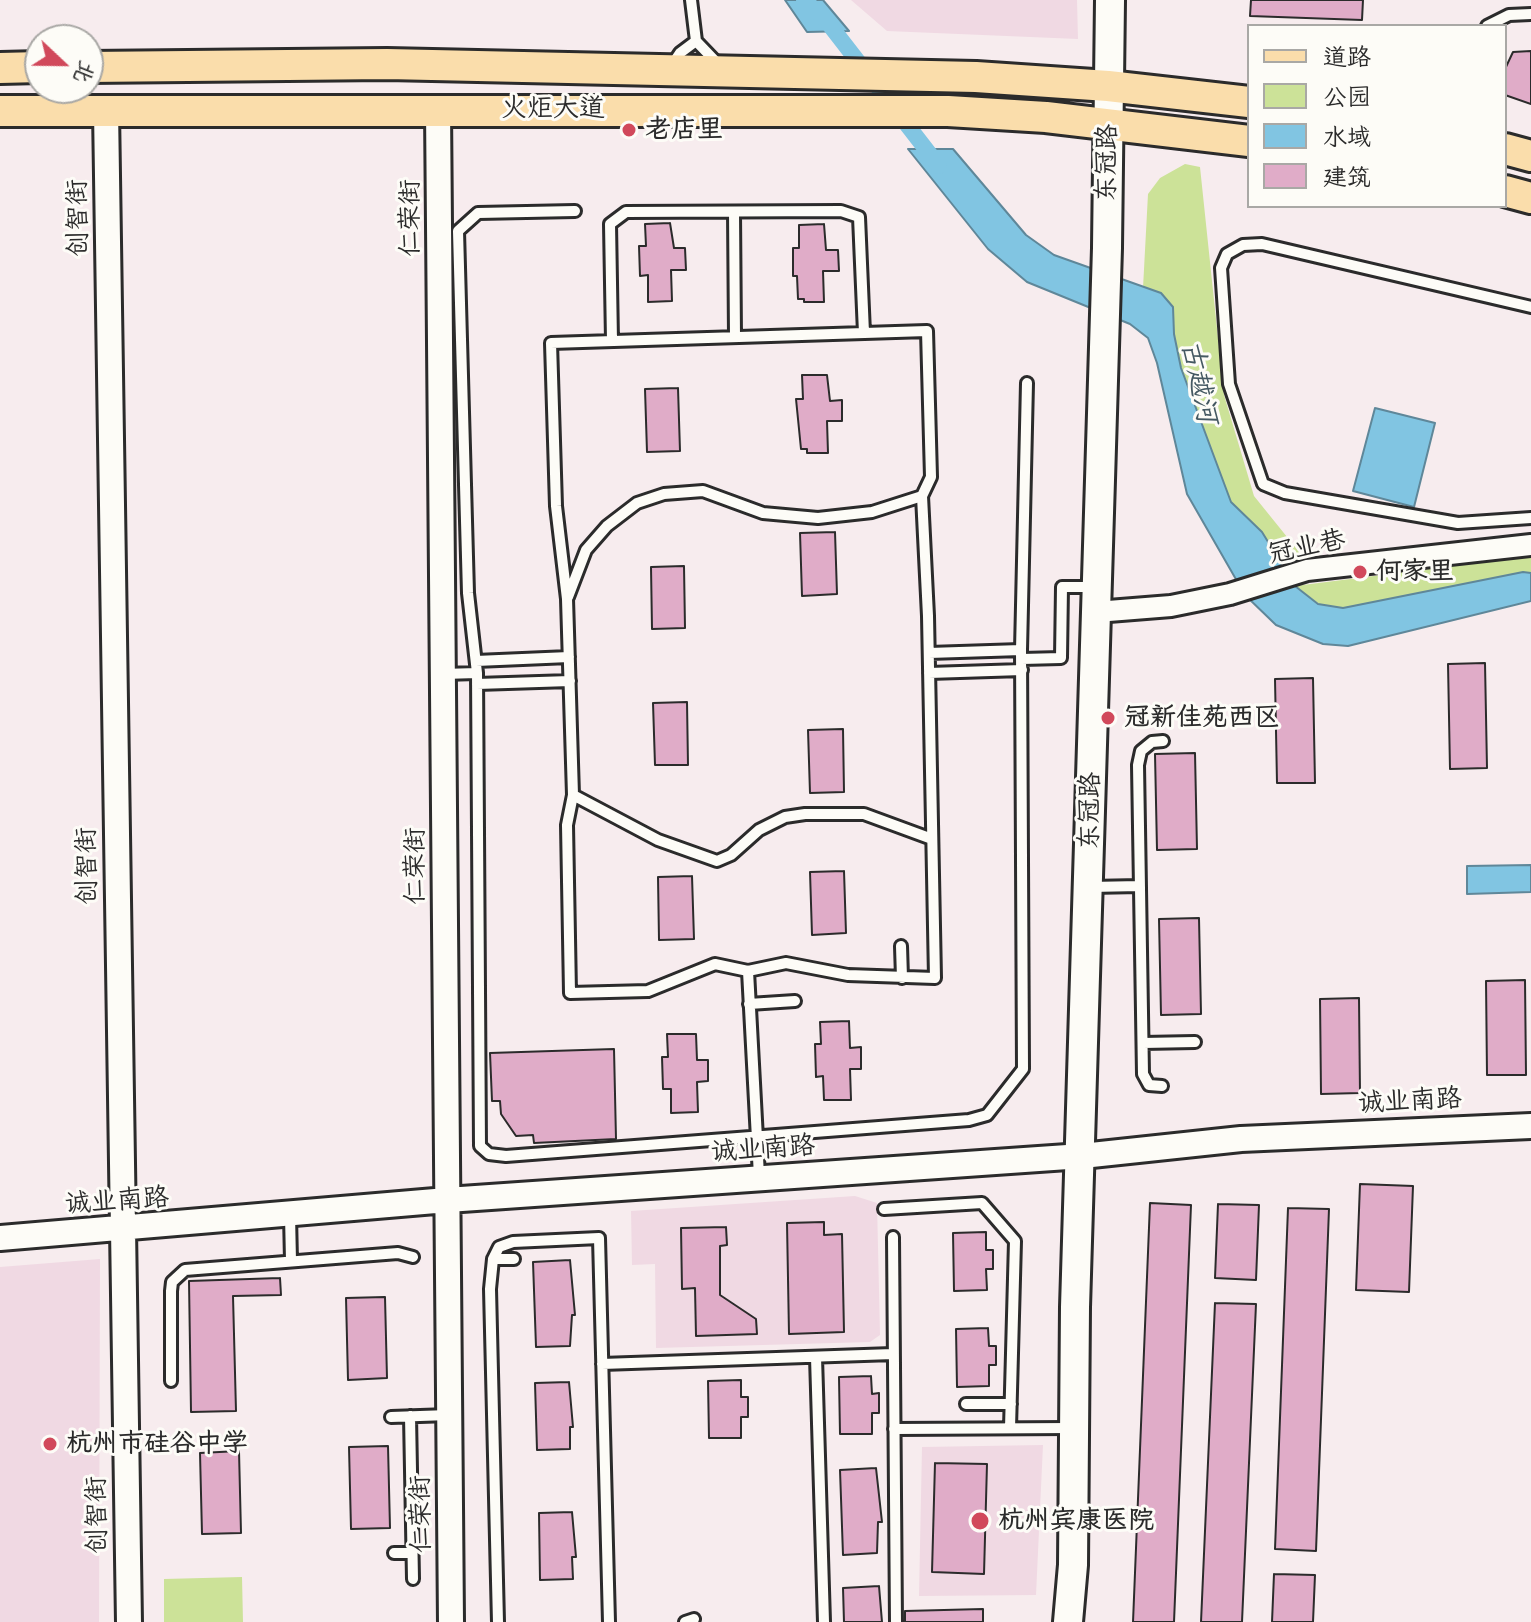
<!DOCTYPE html>
<html>
<head>
<meta charset="utf-8">
<style>
	body { margin:0 }
	#map { position:relative; width:1531px; height:1622px; overflow:hidden; background:#f7ecee; font-family:Itim,"LXGW WenKai TC",sans-serif }
	canvas { display:block }
	.legend { position:absolute; left:1247px; top:24px; width:260px; height:184px; box-sizing:border-box; background:#fdfcf7; border:2px solid #a9a8a5; margin:0; padding:10px 14px; list-style:none; font-size:24px; color:#2b2b2b }
	.legend li { display:flex; align-items:center; gap:16px; height:40px }
	.legend b { width:40px; border:2px solid #a9a8a5 }
	.north { position:absolute; left:24px; top:24px; width:80px; height:80px; box-sizing:border-box; background:#fdfcf7; border:2px solid #a9a8a5; border-radius:50%; rotate:112deg; font-size:22px; font-weight:700; line-height:32px; text-align:center; color:#2b2b2b }
	.north::after { content:''; display:block; margin:auto; width:28px; height:36px; background:#d1495b; clip-path:polygon(50% 0,100% 100%,50% 72%,0 100%) }
</style>
</head>
<body>
<div id="map">
<canvas width="1531" height="1622"></canvas>
<ul class="legend">
<li><b style="height:10px;background:#faddab"></b>道路</li>
<li><b style="height:22px;background:#cce298"></b>公园</li>
<li><b style="height:22px;background:#81c5e2"></b>水域</li>
<li><b style="height:22px;background:#e0acc8"></b>建筑</li>
</ul>
<div class="north">北</div>
</div>
<script>
const ctx = document.querySelector('canvas').getContext('2d');
ctx.lineJoin = 'round';
function fill(path, color) {
  ctx.fillStyle = color;
  ctx.fill(path, 'evenodd');
}
function shape(rows) {
  const path = new Path2D();
  for (const r of rows) {
    path.moveTo(r[0], r[1]);
    for (let i = 2; i < r.length; i += 2) path.lineTo(r[i], r[i + 1]);
  }
  return path;
}
function strokePath(path, color, width, dash) {
  ctx.strokeStyle = color;
  ctx.lineWidth = width;
  ctx.lineCap = dash ? 'butt' : 'round';
  ctx.setLineDash(dash || []);
  ctx.stroke(path);
}
function label(font, color, halo, rows, align = 'center') {
  ctx.font = font + ' Itim,"LXGW WenKai TC",sans-serif';
  ctx.lineWidth = 6;
  ctx.setLineDash([]);
  ctx.textBaseline = 'middle';
  ctx.strokeStyle = halo;
  ctx.fillStyle = color;
  for (const [text, x, y, turn = 0] of rows) {
    ctx.save();
    ctx.translate(x, y);
    ctx.rotate((+turn || 0) * Math.PI / 180);
    ctx.textAlign = isNaN(turn) ? turn : align;
    if (halo) ctx.strokeText(text, 0, 0);
    ctx.fillText(text, 0, 0);
    ctx.restore();
  }
}
const built = shape([
	[851,0,1077,0,1078,39,887,31],
	[855,1196,877,1203,880,1335,870,1342,656,1348,655,1264,632,1265,631,1211],
	[100,1259,99,1622,0,1622,0,1267],
	[1043,1445,1036,1595,919,1596,922,1447]
]);
const green = shape([
	[1185,164,1200,167,1224,395,1254,496,1300,553,1298,565,1287,572,1262,532,1231,502,1181,368,1174,334,1173,307,1143,288,1148,194,1160,178],
	[1531,556,1531,573,1342,608,1319,604,1295,586],
	[242,1577,243,1622,164,1622,164,1579]
]);
const water = shape([
	[785,0,823,0,849,31,807,32,785,0],
	[908,149,953,149,1026,235,1054,255,1161,293,1173,307,1174,334,1181,368,1231,502,1262,532,1295,586,1318,604,1343,608,1523,572,1531,573,1531,601,1348,646,1323,644,1276,625,1245,595,1187,494,1157,363,1148,338,1130,324,1027,282,988,249,908,149],
	[1375,408,1435,423,1414,507,1353,491,1375,408],
	[1531,865,1531,892,1467,894,1467,866,1531,865]
]);
const canal = shape([
	[804,0,825,19,939,166]
]);
const building = shape([
	[1251,0,1363,0,1362,20,1250,16,1251,0],
	[1531,51,1531,104,1505,95,1505,69,1513,52,1531,51],
	[670,223,674,248,685,248,686,270,671,270,672,301,648,302,648,275,640,276,639,246,646,246,645,224,670,223],
	[824,224,826,250,838,250,839,271,823,271,824,302,804,302,804,299,798,299,797,276,793,276,793,248,799,248,799,225,824,224],
	[802,375,827,375,830,401,842,400,842,421,827,421,828,453,807,453,807,449,801,449,796,399,803,399,802,375],
	[678,388,680,451,647,452,645,389,678,388],
	[835,532,837,594,802,596,800,533,835,532],
	[684,566,685,628,652,629,651,567,684,566],
	[1485,663,1487,768,1450,769,1448,664,1485,663],
	[1313,678,1315,783,1277,783,1275,679,1313,678],
	[687,702,688,765,655,765,653,703,687,702],
	[843,729,844,792,810,793,808,730,843,729],
	[1195,753,1197,849,1157,850,1155,754,1195,753],
	[844,871,846,933,812,935,810,872,844,871],
	[692,876,694,939,659,940,658,877,692,876],
	[1199,918,1201,1014,1161,1015,1159,919,1199,918],
	[1525,980,1526,1075,1487,1075,1486,981,1525,980],
	[1359,998,1360,1093,1321,1094,1320,999,1359,998],
	[849,1021,850,1048,861,1047,861,1069,850,1069,851,1100,824,1100,823,1076,816,1077,815,1044,821,1044,820,1022,849,1021],
	[667,1034,696,1034,697,1060,708,1060,708,1081,697,1082,698,1112,671,1113,671,1089,663,1089,662,1057,668,1057,667,1034],
	[614,1049,616,1139,534,1143,533,1135,516,1136,501,1114,500,1101,492,1101,490,1053,614,1049],
	[1360,1184,1413,1186,1409,1292,1356,1290,1360,1184],
	[1150,1203,1191,1205,1174,1622,1133,1622,1150,1203],
	[1218,1204,1259,1205,1256,1280,1215,1278,1218,1204],
	[1288,1208,1329,1209,1316,1551,1275,1549,1288,1208],
	[824,1222,824,1235,842,1234,844,1332,789,1334,787,1223,824,1222],
	[726,1227,727,1245,720,1246,720,1295,756,1319,757,1334,696,1336,695,1288,682,1289,681,1228,726,1227],
	[986,1232,986,1250,993,1250,993,1269,986,1269,987,1290,954,1291,953,1233,986,1232],
	[570,1260,575,1315,572,1315,570,1346,536,1347,533,1262,570,1260],
	[280,1278,281,1295,233,1296,236,1411,191,1412,189,1281,280,1278],
	[385,1297,387,1378,348,1380,346,1298,385,1297],
	[1215,1303,1256,1304,1242,1622,1201,1622,1215,1303],
	[988,1328,989,1346,996,1346,996,1365,989,1365,989,1386,957,1387,956,1329,988,1328],
	[871,1376,872,1394,879,1393,879,1413,872,1413,872,1434,840,1434,839,1377,871,1376],
	[741,1380,741,1397,748,1397,748,1417,741,1417,741,1438,709,1438,708,1381,741,1380],
	[569,1382,573,1427,570,1427,570,1449,537,1450,535,1383,569,1382],
	[388,1446,390,1528,351,1529,349,1447,388,1446],
	[239,1451,241,1533,202,1534,200,1453,239,1451],
	[935,1463,987,1464,984,1574,932,1572,935,1463],
	[876,1468,882,1522,878,1522,877,1553,843,1555,840,1470,876,1468],
	[572,1512,576,1557,572,1557,573,1579,540,1580,539,1513,572,1512],
	[1274,1574,1315,1575,1313,1622,1272,1622,1274,1574],
	[879,1586,882,1622,844,1622,843,1588,879,1586],
	[983,1609,983,1622,905,1622,905,1611,983,1609]
]);
const service = shape([
	[691,0,696,41],
	[1487,26,1509,15,1531,14],
	[696,41,719,65],
	[672,65,680,53,696,41],
	[575,211,478,213,458,231,468,593,477,673,480,1146,489,1154,506,1156,969,1120,987,1115,1023,1069,1021,650,1027,383],
	[734,212,735,337],
	[1531,307,1262,244,1243,245,1227,254,1221,268,1229,384,1263,484,1285,493,1458,523,1531,518],
	[927,331,931,477,922,496,928,616,935,978,848,975,786,963,748,971,715,964,648,991,570,993,567,825,573,795,567,599,556,506,551,343,927,331],
	[612,341,610,224,626,212,841,211,859,217,864,333],
	[568,597,586,550,607,526,637,503,664,494,703,491,763,513,818,518,872,512,922,496],
	[929,653,1021,650],
	[1022,659,1061,658,1062,587,1095,587],
	[476,661,569,657],
	[929,673,1022,670],
	[443,674,477,673],
	[477,684,570,681],
	[573,795,658,840,717,861,731,855,759,830,785,817,805,814,864,814,932,839],
	[1090,887,1140,886],
	[901,946,902,978],
	[748,971,759,1176],
	[749,1004,795,1001],
	[1143,1043,1195,1042],
	[1162,1086,1149,1085,1143,1074,1138,765,1141,751,1152,742,1163,741],
	[884,1209,982,1203,1015,1241,1010,1428],
	[290,1215,291,1261],
	[893,1237,896,1622],
	[493,1259,514,1259],
	[816,1357,824,1622],
	[602,1364,893,1354],
	[171,1381,171,1291,172,1282,185,1270,398,1253,413,1257],
	[966,1404,1011,1404],
	[410,1416,413,1579],
	[391,1417,449,1415],
	[894,1429,1072,1428],
	[394,1553,411,1553],
	[498,1622,490,1289,493,1259,499,1247,513,1242,599,1238,609,1622],
	[685,1622,694,1619]
]);
const minor = shape([
	[1096,612,1171,606,1230,594,1307,570,1531,545]
]);
const tertiary = shape([
	[438,109,451,1622],
	[106,110,129,1622],
	[0,1238,447,1200,1082,1156,1241,1139,1531,1126]
]);
const secondary = shape([
	[1068,1622,1073,1565,1075,1307,1107,248,1110,0]
]);
const primary = shape([
	[88,67,387,64,976,77,1108,86,1249,102],
	[0,68,40,67],
	[0,111,948,111,1046,117,1249,141],
	[1505,149,1531,156],
	[1505,191,1531,198]
]);
const markers = [
	[629,130,8,"#d1495b"],
	[1360,572,8,"#d1495b"],
	[1108,718,8,"#d1495b"],
	[50,1444,8,"#d1495b"],
	[980,1521,10,"#d1495b"]
];
const streetNames = [
	["火炬大道",553,109],
	["东冠路",1108,163,-89],
	["创智街",79,218,-91],
	["仁荣街",411,218,-90],
	["冠业巷",1307,548,-12],
	["东冠路",1091,811,-89],
	["创智街",88,866,-91],
	["仁荣街",416,866,-90],
	["诚业南路",1410,1102,-3],
	["诚业南路",763,1150,-4],
	["诚业南路",117,1202,-4],
	["仁荣街",422,1514,-91],
	["创智街",98,1515,-91]
];
const poiNames = [
	["老店里",645,130],
	["何家里",1376,572],
	["冠新佳苑西区",1124,718],
	["杭州市硅谷中学",66,1444],
	["杭州宾康医院",998,1521]
];
const waterNames = [
	["古越河",1198,382,78]
];
fill(built, '#f0d9e3');
fill(green, '#cce298');
fill(water, '#81c5e2');
strokePath(water, '#5f8799', 2);
strokePath(canal, '#81c5e2', 16);
fill(building, '#e0acc8');
strokePath(building, '#2b2b2b', 2);
strokePath(service, '#2b2b2b', 16);
strokePath(minor, '#2b2b2b', 26);
strokePath(tertiary, '#2b2b2b', 30);
strokePath(secondary, '#2b2b2b', 34);
strokePath(primary, '#2b2b2b', 36);
strokePath(service, '#fdfcf7', 10);
strokePath(minor, '#fdfcf7', 20);
strokePath(tertiary, '#fdfcf7', 24);
strokePath(secondary, '#fdfcf7', 28);
strokePath(primary, '#faddab', 30);
for (const [x, y, r, color] of markers) {
  const dot = new Path2D();
  dot.arc(x, y, r, 0, 2 * Math.PI);
  ctx.fillStyle = color;
  ctx.fill(dot);
  strokePath(dot, '#fdfcf7', 3);
}
label('26px', '#2b2b2b', '#fdfcf7', streetNames);
label('bold 26px', '#2b2b2b', '#fdfcf7', poiNames, 'left');
label('italic 28px', '#455962', '#fdfcf7', waterNames);
</script>
</body>
</html>
